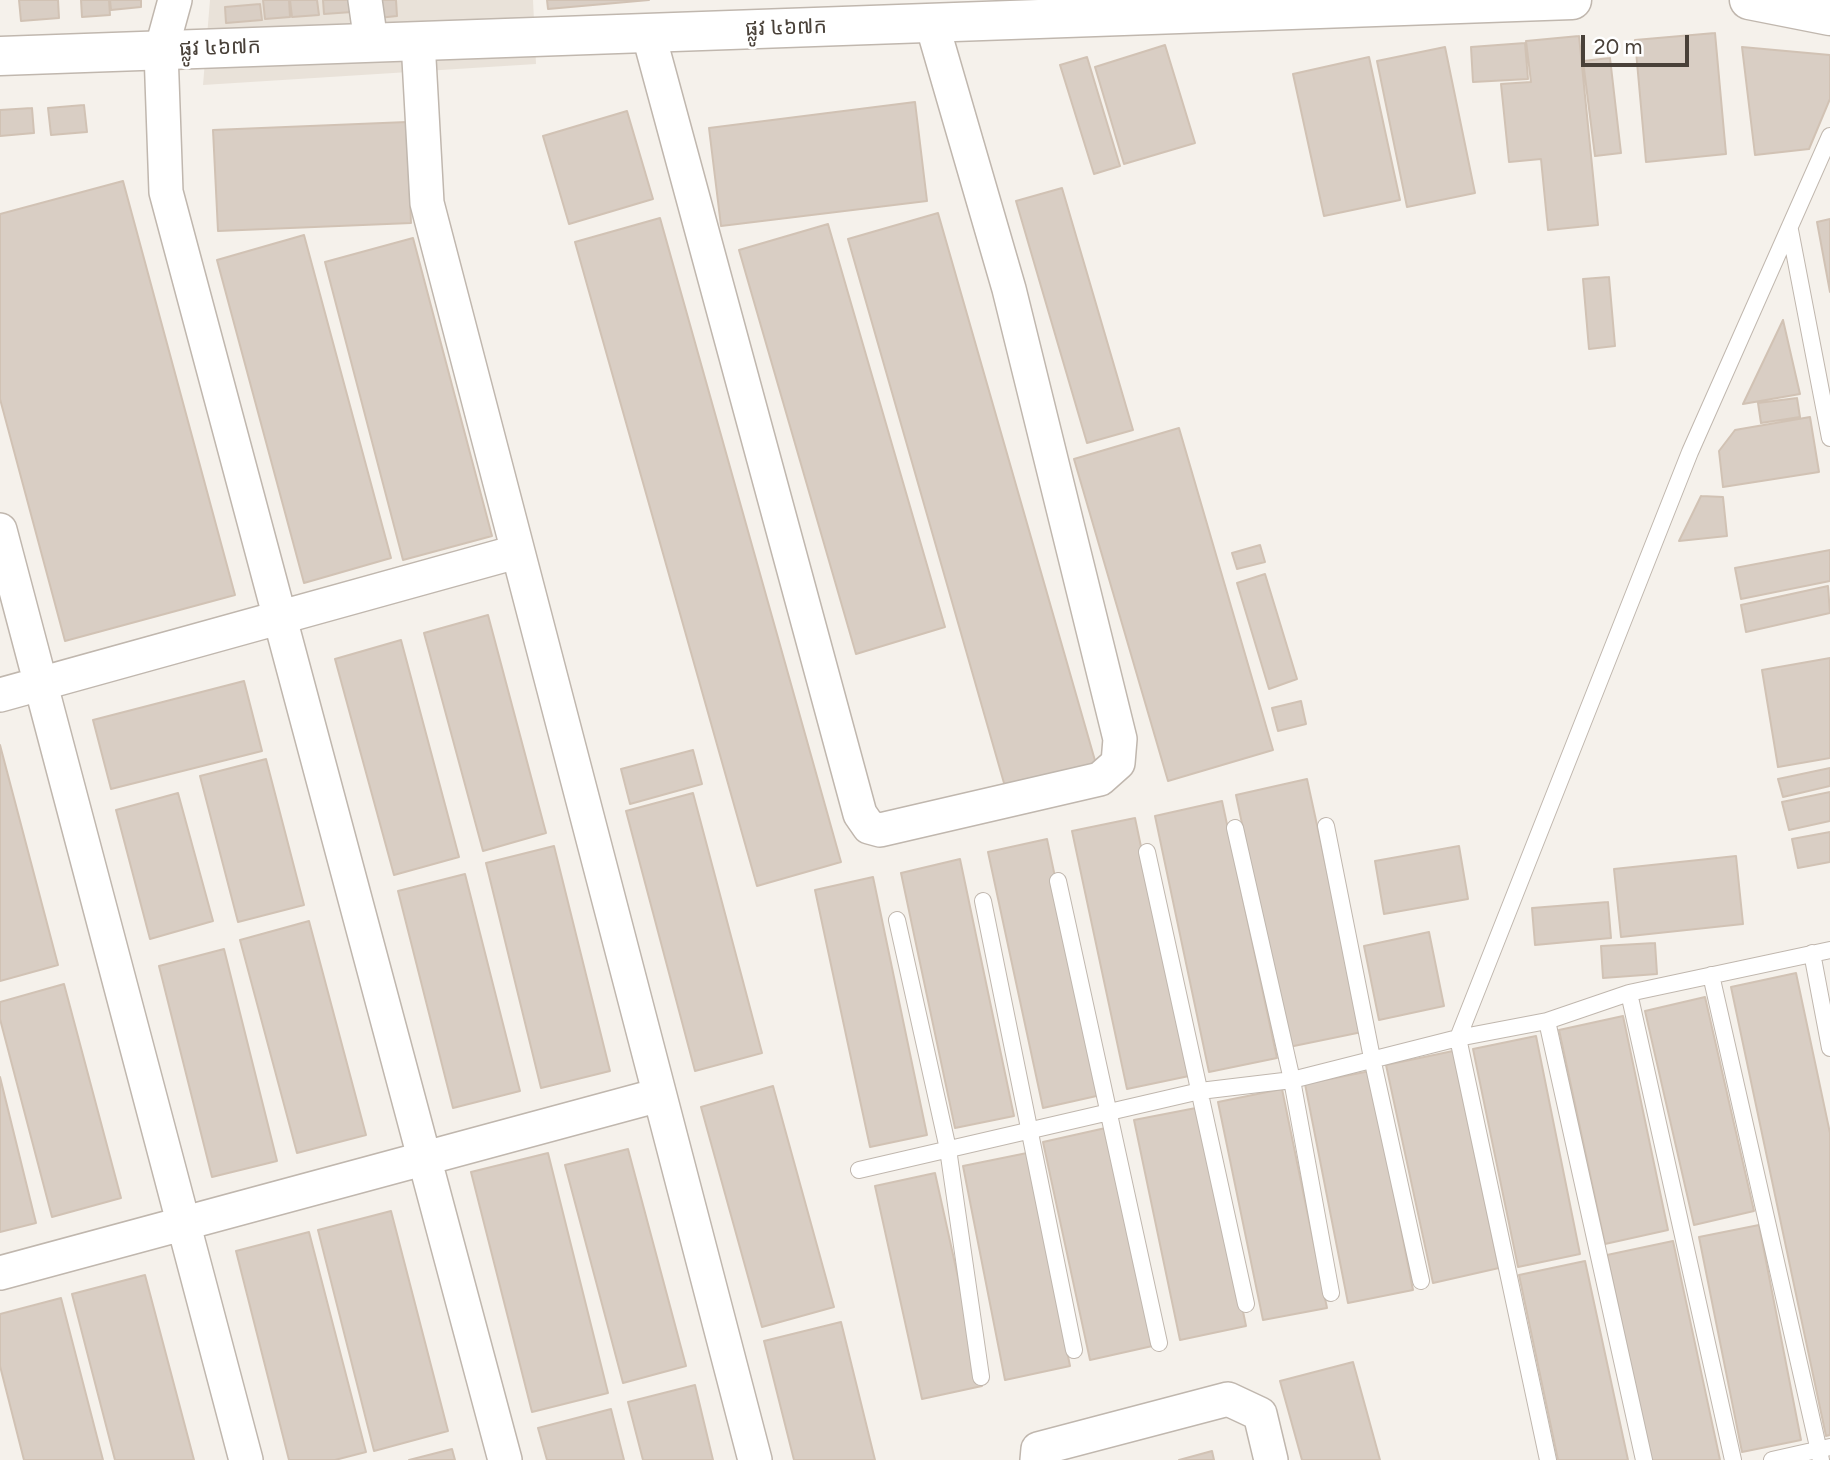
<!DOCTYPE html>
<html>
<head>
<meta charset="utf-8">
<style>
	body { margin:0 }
	#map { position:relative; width:1830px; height:1460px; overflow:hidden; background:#f5f1eb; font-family:Figtree,sans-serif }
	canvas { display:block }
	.scale { position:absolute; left:1581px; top:35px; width:108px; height:32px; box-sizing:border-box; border:4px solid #494139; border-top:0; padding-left:9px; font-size:21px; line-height:24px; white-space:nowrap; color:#494139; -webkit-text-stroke:5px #fff; paint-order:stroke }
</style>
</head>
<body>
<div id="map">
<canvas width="1830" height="1460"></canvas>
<div class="scale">20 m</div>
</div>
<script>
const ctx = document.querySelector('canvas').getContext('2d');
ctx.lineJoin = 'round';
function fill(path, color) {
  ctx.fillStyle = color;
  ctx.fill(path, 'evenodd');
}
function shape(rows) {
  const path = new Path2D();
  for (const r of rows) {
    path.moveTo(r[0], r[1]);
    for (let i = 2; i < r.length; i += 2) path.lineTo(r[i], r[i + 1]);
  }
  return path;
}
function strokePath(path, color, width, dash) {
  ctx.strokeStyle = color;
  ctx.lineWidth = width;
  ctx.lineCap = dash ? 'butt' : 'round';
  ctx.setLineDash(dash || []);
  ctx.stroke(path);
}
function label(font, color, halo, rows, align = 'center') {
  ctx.font = font + ' Figtree,"Noto Sans Khmer",sans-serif';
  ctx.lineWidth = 6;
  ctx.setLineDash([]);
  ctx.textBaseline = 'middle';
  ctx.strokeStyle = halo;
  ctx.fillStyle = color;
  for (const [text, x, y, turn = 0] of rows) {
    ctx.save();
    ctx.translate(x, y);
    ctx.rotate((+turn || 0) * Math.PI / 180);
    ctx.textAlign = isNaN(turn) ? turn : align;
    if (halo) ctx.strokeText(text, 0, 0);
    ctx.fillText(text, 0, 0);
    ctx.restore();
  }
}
const residential = shape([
	[210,0,533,0,536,64,203,85]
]);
const building = shape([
	[19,0,58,0,59,18,21,21,19,0],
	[81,0,109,0,110,15,82,17,81,0],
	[110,0,141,0,141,7,111,10,110,0],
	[263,0,289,0,290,17,265,19,263,0],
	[290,0,317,0,319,15,292,17,290,0],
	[323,0,351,0,352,12,324,14,323,0],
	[376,0,396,0,397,16,378,18,376,0],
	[547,0,649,0,548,9,547,0],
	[260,4,262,20,226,23,225,7,260,4],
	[1715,33,1726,154,1646,162,1635,40,1715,33],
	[1579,36,1598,225,1548,230,1541,159,1509,162,1501,84,1531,82,1526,41,1579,36],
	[1525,43,1528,79,1473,82,1471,47,1525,43],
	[1165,45,1195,143,1124,164,1095,67,1165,45],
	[1445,47,1475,193,1407,207,1377,61,1445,47],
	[1742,47,1830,55,1830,99,1809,149,1755,155,1742,47],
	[1087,57,1120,166,1094,174,1060,65,1087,57],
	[1369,57,1400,200,1324,216,1293,74,1369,57],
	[1610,58,1621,153,1595,156,1583,61,1610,58],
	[915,102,927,201,721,226,709,128,915,102],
	[84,105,87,132,51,135,48,108,84,105],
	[32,108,34,133,0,136,0,110,32,108],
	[627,111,653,199,569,224,543,136,627,111],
	[407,122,411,223,218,231,213,130,407,122],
	[123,181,235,595,65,641,0,399,0,214,123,181],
	[1062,188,1133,430,1087,443,1016,201,1062,188],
	[938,213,1098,771,1008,797,848,239,938,213],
	[660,218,841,862,757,886,575,242,660,218],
	[1830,219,1830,292,1817,222,1830,219],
	[828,224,945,627,856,654,739,250,828,224],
	[304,235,391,558,304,583,217,260,304,235],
	[413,238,492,536,403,560,325,262,413,238],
	[1609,277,1615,346,1589,349,1583,279,1609,277],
	[1783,320,1800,394,1743,404,1783,320],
	[1797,398,1800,417,1761,423,1758,403,1797,398],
	[1810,417,1819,472,1723,487,1719,451,1735,430,1810,417],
	[1179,428,1273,750,1168,781,1074,459,1179,428],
	[1701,496,1723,497,1727,536,1679,541,1701,496],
	[1260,545,1265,562,1237,569,1232,553,1260,545],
	[1830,550,1830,581,1741,599,1735,568,1830,550],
	[1265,574,1297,679,1269,689,1237,583,1265,574],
	[1828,586,1830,613,1746,632,1741,605,1828,586],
	[488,615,546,833,483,851,424,633,488,615],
	[401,640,459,857,394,875,335,659,401,640],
	[1830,658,1830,758,1778,767,1762,670,1830,658],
	[244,681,262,751,111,789,93,720,244,681],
	[1301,701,1306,724,1278,731,1272,708,1301,701],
	[0,745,58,965,0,981,0,745],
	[693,750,702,784,630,804,621,769,693,750],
	[266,759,304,905,238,922,200,776,266,759],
	[1830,768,1830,786,1783,797,1778,779,1830,768],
	[1307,779,1362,1032,1289,1047,1236,795,1307,779],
	[1830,792,1830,821,1789,830,1782,802,1830,792],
	[178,793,213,921,150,939,116,810,178,793],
	[693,793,762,1053,695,1071,626,811,693,793],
	[1222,801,1277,1058,1209,1072,1155,816,1222,801],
	[1135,818,1189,1076,1127,1089,1072,831,1135,818],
	[1830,832,1830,862,1798,868,1792,839,1830,832],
	[1047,839,1101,1095,1043,1108,988,852,1047,839],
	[554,846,610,1071,541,1088,486,863,554,846],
	[1459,846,1468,899,1384,914,1375,861,1459,846],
	[1736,856,1743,924,1621,937,1614,869,1736,856],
	[960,859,1014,1116,955,1128,901,873,960,859],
	[465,874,520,1091,453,1108,398,891,465,874],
	[873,877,927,1135,870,1147,815,890,873,877],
	[1608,902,1611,938,1535,945,1532,908,1608,902],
	[309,921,366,1135,297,1153,240,940,309,921],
	[1429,932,1444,1006,1379,1020,1364,946,1429,932],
	[1655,943,1657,974,1603,978,1601,946,1655,943],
	[224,949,277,1161,212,1177,159,966,224,949],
	[1796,973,1830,1133,1830,1435,1826,1436,1731,987,1796,973],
	[64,984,121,1198,52,1217,0,1019,0,1002,64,984],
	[1705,997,1754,1211,1694,1225,1645,1011,1705,997],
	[1623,1016,1668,1230,1605,1244,1559,1030,1623,1016],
	[1536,1036,1580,1254,1518,1267,1473,1049,1536,1036],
	[1453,1051,1499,1268,1433,1283,1386,1065,1453,1051],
	[1370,1071,1413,1290,1348,1303,1305,1084,1370,1071],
	[0,1077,36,1223,0,1232,0,1077],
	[773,1086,834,1307,762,1327,701,1107,773,1086],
	[1282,1089,1327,1308,1263,1320,1218,1102,1282,1089],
	[1201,1107,1246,1326,1180,1340,1134,1120,1201,1107],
	[1110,1127,1157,1345,1090,1360,1043,1142,1110,1127],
	[628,1149,686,1366,623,1383,565,1165,628,1149],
	[548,1153,608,1393,532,1412,471,1172,548,1153],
	[1027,1153,1070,1366,1005,1380,963,1166,1027,1153],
	[935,1173,982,1386,922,1399,875,1186,935,1173],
	[391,1211,448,1431,374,1451,318,1230,391,1211],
	[1759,1225,1801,1440,1742,1452,1699,1237,1759,1225],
	[309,1232,366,1452,335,1460,289,1460,236,1251,309,1232],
	[1673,1241,1720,1460,1651,1460,1607,1255,1673,1241],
	[1585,1261,1628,1460,1558,1460,1519,1275,1585,1261],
	[145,1275,194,1460,115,1460,72,1294,145,1275],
	[61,1298,103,1460,24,1460,0,1366,0,1314,61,1298],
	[841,1322,875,1460,794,1460,764,1341,841,1322],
	[1353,1362,1380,1460,1302,1460,1280,1381,1353,1362],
	[695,1385,713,1460,643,1460,628,1402,695,1385],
	[611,1409,624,1460,547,1460,538,1428,611,1409],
	[452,1449,455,1460,409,1460,452,1449],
	[1212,1451,1214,1460,1179,1460,1212,1451]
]);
const service = shape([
	[1790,230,1830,438],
	[1326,826,1372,1058,1421,1281],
	[1235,828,1292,1080,1331,1293],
	[1147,852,1246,1304],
	[1058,881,1159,1343],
	[983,901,1074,1350],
	[897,920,948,1149,981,1377],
	[1812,953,1830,1048],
	[1711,975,1821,1460],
	[1629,993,1733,1460],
	[1547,1021,1644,1460],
	[859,1170,1200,1091,1292,1080,1458,1038,1547,1021,1629,993,1830,950],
	[1548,1460,1458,1038,1690,452,1830,136],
	[1772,1460,1830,1447]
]);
const minor = shape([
	[175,0,161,51,166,192,505,1460],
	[365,0,371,42],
	[648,32,860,814,869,827,880,830,1100,779,1118,763,1120,739,1009,289,932,24],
	[418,41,427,203,755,1460],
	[0,530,246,1460],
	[0,695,516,552],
	[0,1273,659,1095],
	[1037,1460,1038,1449,1228,1399,1260,1414,1271,1460]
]);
const tertiary = shape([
	[1749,0,1830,16],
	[0,56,1572,0]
]);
const streetNames = [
	["ផ្លូវ ៤៦៧ក",786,28,-2],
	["ផ្លូវ ៤៦៧ក",220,48,-2]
];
fill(residential, '#e9e2d9');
fill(building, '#d9cec4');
strokePath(building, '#d1c2b4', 2);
strokePath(service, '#c0b7ae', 18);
strokePath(minor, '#c0b7ae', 36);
strokePath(tertiary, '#c0b7ae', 41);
strokePath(service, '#fff', 16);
strokePath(minor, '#fff', 33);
strokePath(tertiary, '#fff', 38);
label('21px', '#494139', '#fff', streetNames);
</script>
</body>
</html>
